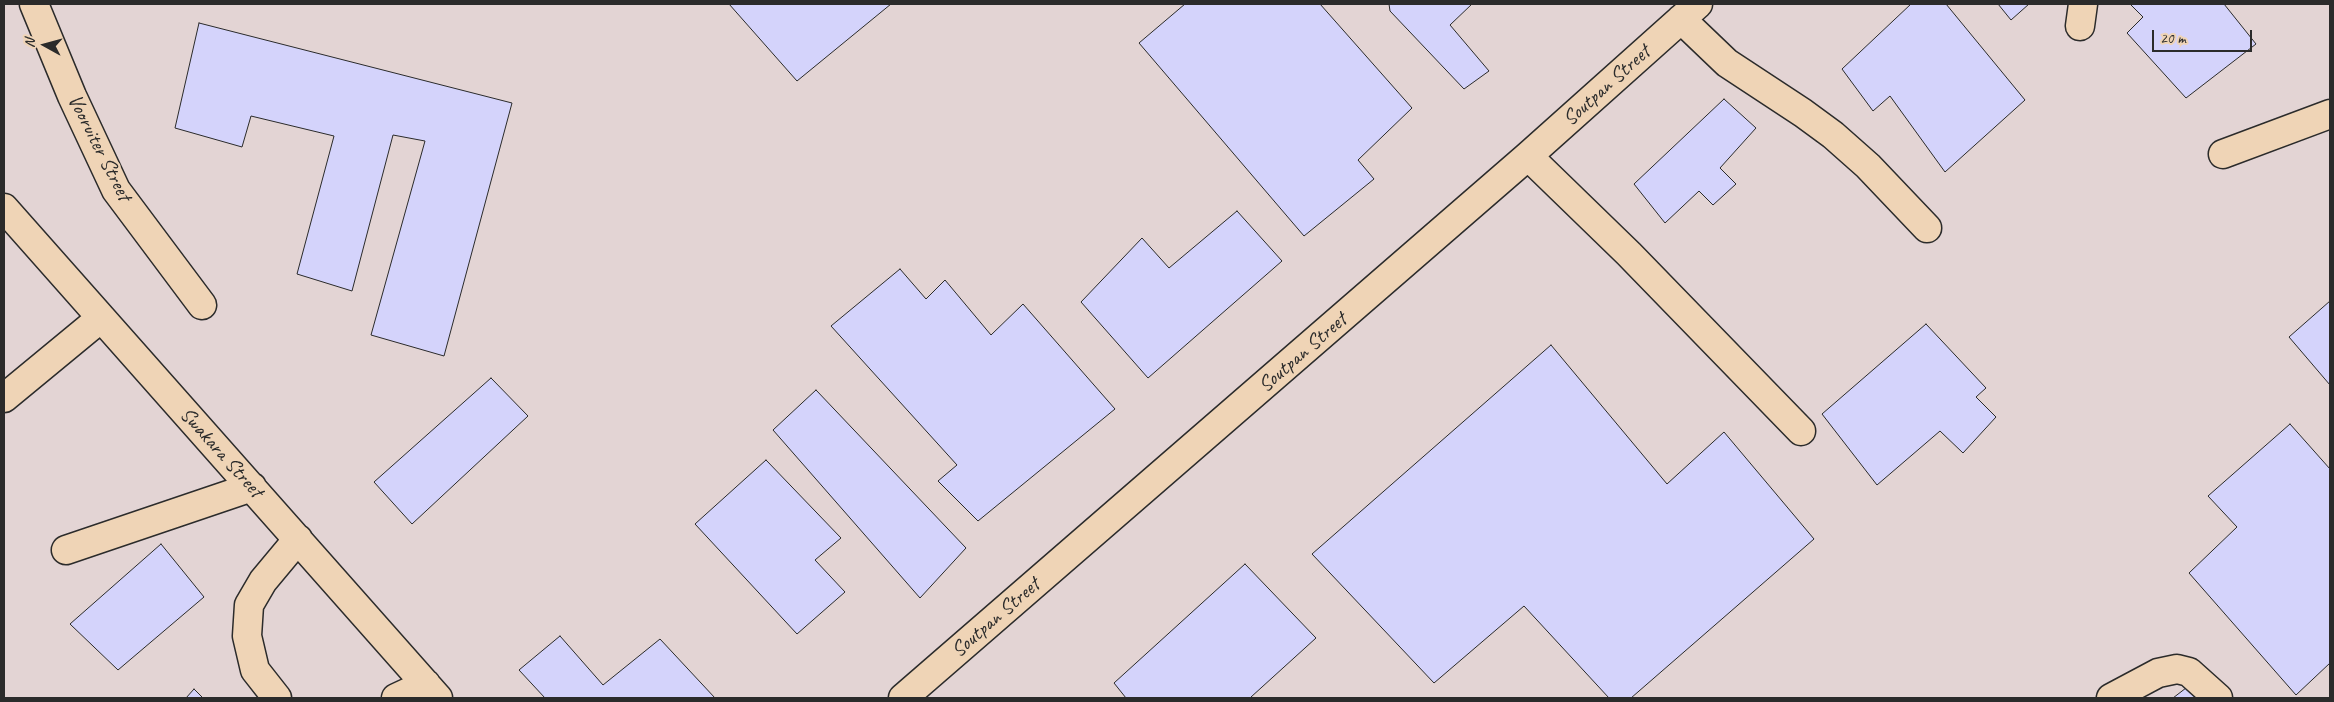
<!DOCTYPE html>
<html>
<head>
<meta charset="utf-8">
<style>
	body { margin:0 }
	#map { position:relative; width:2334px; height:702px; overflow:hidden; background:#ead4c4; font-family:Caveat,sans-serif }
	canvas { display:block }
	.frame { position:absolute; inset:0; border:5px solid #2b2b2b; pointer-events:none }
	.north { position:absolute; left:20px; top:20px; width:50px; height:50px; -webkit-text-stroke:4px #efd4b6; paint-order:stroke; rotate:277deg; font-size:14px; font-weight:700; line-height:20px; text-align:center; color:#2b2b2b }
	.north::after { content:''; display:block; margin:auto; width:18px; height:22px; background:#2b2b2b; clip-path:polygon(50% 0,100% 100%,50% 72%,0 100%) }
	.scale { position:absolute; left:2152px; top:30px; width:100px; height:22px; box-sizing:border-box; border:2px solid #2b2b2b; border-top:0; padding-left:6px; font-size:15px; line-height:18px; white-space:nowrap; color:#2b2b2b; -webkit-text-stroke:4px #efd4b6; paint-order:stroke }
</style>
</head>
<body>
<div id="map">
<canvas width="2334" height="702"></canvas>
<div class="frame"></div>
<div class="north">N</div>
<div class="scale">20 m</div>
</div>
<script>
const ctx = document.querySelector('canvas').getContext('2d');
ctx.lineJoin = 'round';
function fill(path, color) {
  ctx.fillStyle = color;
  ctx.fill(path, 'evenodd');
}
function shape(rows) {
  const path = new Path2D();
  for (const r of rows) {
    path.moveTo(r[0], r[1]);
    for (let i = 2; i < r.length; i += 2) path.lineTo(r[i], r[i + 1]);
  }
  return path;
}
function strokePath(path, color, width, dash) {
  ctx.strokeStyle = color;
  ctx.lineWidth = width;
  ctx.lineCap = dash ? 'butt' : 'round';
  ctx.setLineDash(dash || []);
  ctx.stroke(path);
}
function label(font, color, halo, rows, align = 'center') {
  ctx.font = font + ' Caveat,sans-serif';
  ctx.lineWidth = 4.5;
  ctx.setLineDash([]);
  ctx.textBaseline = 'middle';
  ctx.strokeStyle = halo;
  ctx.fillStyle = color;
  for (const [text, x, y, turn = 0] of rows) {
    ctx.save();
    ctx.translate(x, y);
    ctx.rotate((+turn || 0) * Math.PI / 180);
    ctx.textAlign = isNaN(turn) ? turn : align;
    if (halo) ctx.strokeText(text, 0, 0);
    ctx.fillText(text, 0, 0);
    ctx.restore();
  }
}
const built = shape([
	[4,4,2330,4,2330,698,4,698]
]);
const building = shape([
	[729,4,891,4,797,81,729,4],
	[1185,4,1320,4,1412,108,1358,160,1374,179,1304,236,1139,43,1185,4],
	[1389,4,1472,4,1450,25,1489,71,1464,89,1390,11,1389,4],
	[1911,4,1946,4,2025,100,1945,172,1890,96,1873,111,1842,69,1911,4],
	[1998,4,2029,4,2011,20,1998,4],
	[2130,4,2224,4,2256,44,2186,98,2127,33,2143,17,2130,4],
	[199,23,512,103,444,356,371,335,425,141,393,135,352,291,297,274,334,136,251,116,242,147,175,128,199,23],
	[1724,99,1756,128,1720,168,1736,184,1713,205,1699,191,1665,223,1634,184,1724,99],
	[1237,211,1282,261,1148,378,1081,302,1142,238,1169,268,1237,211],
	[900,269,926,299,945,280,991,335,1023,304,1115,409,978,521,938,481,957,465,831,326,900,269],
	[2330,301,2330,385,2289,337,2330,301],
	[1926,324,1986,388,1976,397,1996,417,1963,453,1940,431,1877,485,1822,414,1926,324],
	[1551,345,1667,484,1724,432,1814,539,1631,698,1609,698,1524,606,1434,683,1312,554,1551,345],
	[491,378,528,416,412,524,374,482,491,378],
	[816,390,966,548,920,598,773,430,816,390],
	[2290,424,2330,469,2330,663,2296,695,2189,573,2237,527,2208,496,2290,424],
	[766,460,841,538,815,560,845,592,797,634,695,524,766,460],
	[161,544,204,597,118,670,70,624,161,544],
	[1245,564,1316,638,1251,697,1252,698,1126,698,1114,683,1245,564],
	[560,636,603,685,660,639,715,698,545,698,519,670,560,636],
	[2186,688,2196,698,2173,698,2186,688],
	[194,689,203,698,186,698,194,689]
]);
const minor = shape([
	[34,4,72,96,116,190,202,305],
	[1681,19,1727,63,1803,113,1833,135,1868,166,1927,228],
	[2080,26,2083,4],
	[2223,154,2330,114],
	[1528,156,1629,254,1801,431],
	[4,208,438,698],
	[4,398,101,318],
	[66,550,252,487],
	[277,698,255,670,247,636,249,605,263,581,298,539],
	[396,698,426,684],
	[903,698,1528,156,1698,4],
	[2111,698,2158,673,2177,669,2189,672,2218,698]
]);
const streetNames = [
	["Soutpan Street",1607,86,-42],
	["Vooruiter Street",99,148,63],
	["Soutpan Street",1303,353,-41],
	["Swakara Street",221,453,48],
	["Soutpan Street",996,618,-41]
];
fill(built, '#e3d4d4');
fill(building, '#d4d3fb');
strokePath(building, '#2b2b2b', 1);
strokePath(minor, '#2b2b2b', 31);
strokePath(minor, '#efd4b6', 28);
label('21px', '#2b2b2b', '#efd4b6', streetNames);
</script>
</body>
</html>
